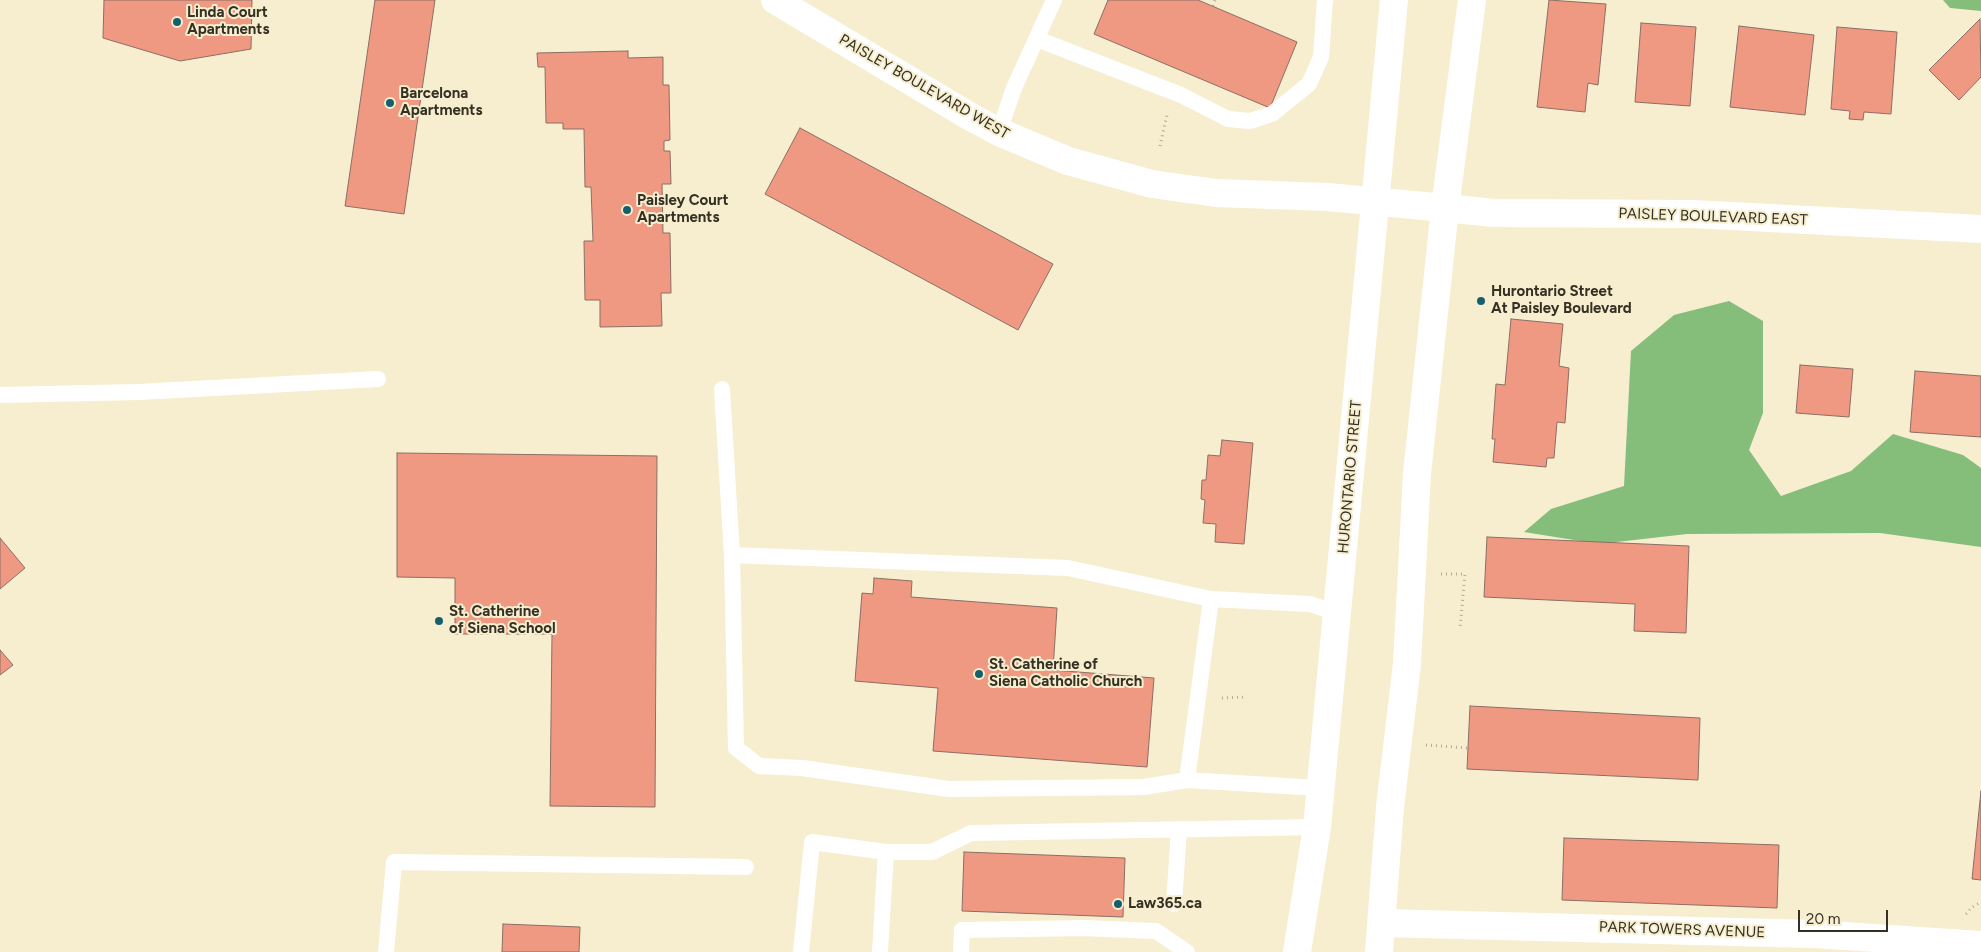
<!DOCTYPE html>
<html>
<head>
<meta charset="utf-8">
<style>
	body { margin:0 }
	#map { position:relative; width:1981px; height:952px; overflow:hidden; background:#f7eecf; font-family:Figtree,sans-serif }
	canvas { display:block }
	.scale { position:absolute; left:1798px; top:910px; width:90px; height:22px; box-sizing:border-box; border:2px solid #343024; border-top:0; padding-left:6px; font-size:15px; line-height:18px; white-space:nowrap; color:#343024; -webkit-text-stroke:4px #f7eecf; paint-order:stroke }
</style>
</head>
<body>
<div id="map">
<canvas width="1981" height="952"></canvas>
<div class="scale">20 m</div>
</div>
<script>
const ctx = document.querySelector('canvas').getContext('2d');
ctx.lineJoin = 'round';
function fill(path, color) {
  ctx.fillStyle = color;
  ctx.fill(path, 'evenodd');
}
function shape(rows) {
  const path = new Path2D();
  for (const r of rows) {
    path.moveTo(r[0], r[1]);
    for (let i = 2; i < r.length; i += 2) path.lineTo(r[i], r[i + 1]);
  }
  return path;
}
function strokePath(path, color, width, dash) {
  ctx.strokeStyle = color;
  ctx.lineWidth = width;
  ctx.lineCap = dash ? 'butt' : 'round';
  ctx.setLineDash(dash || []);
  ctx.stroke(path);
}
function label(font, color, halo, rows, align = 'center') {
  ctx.font = font + ' Figtree,sans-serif';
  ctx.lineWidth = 4;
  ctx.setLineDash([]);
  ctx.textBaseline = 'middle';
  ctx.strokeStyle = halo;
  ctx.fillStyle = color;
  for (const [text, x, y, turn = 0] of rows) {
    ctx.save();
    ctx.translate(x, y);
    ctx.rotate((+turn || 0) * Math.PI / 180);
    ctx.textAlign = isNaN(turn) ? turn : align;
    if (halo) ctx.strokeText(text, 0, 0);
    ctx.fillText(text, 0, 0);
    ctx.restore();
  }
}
const forest = shape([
	[1943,0,1981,0,1981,11,1950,8],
	[1729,301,1763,321,1763,413,1749,450,1781,496,1851,471,1893,434,1963,455,1981,468,1981,547,1880,533,1687,534,1599,544,1524,532,1551,509,1624,486,1631,351,1674,315]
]);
const building = shape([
	[104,0,252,0,251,49,180,61,103,38,104,0],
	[375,0,435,0,404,214,345,206,375,0],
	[1108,0,1198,0,1297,42,1270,108,1094,34,1108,0],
	[1549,0,1606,4,1598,85,1588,83,1585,112,1537,107,1549,0],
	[1980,19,1981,77,1959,100,1929,70,1980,19],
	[1641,23,1696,27,1690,106,1635,102,1641,23],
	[1739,26,1814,35,1805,115,1730,107,1739,26],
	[1837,27,1897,32,1891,114,1864,112,1863,120,1849,119,1850,111,1831,109,1837,27],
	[628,51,628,58,663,57,663,85,669,85,670,140,664,141,664,151,670,151,671,184,662,184,663,233,670,233,671,293,661,293,662,326,600,327,600,300,585,300,584,241,593,241,591,187,585,187,584,129,563,129,563,123,546,123,545,67,538,67,537,53,628,51],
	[800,128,1053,264,1018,330,765,194,800,128],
	[1511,319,1563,324,1559,366,1569,368,1565,423,1557,422,1554,458,1547,458,1546,467,1493,462,1495,439,1492,439,1496,384,1505,385,1511,319],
	[1800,365,1853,369,1849,417,1796,413,1800,365],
	[1915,371,1981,376,1981,437,1910,432,1915,371],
	[1222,440,1253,443,1244,544,1215,542,1216,524,1203,523,1205,500,1201,499,1202,480,1206,480,1208,455,1220,456,1222,440],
	[397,453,657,456,655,807,550,806,552,634,455,634,455,578,397,577,397,453],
	[1487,537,1689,546,1686,633,1634,631,1635,604,1484,597,1487,537],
	[0,538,25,568,0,589,0,538],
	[874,578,912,581,911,597,1057,608,1053,670,1154,678,1147,767,933,751,938,688,855,681,862,593,873,594,874,578],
	[0,650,13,665,0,675,0,650],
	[1470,706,1700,718,1698,780,1467,769,1470,706],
	[1981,791,1981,880,1972,879,1981,791],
	[1564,838,1779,845,1777,908,1562,900,1564,838],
	[964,852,1125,858,1123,917,962,911,964,852],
	[503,924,580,927,579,952,502,952,503,924]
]);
const path = shape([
	[1213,6,1215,0],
	[1160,146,1167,115],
	[1441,574,1465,574,1460,629],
	[1222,698,1246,697],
	[1426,745,1468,748],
	[1966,914,1971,908,1981,902]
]);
const service = shape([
	[1037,39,1181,95,1228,119,1250,121,1272,114,1309,84,1321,57,1325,0],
	[999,132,1014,88,1054,0],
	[722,389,732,555,736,748,759,766,802,768,949,789,1144,787,1187,780,1319,788],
	[0,395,139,392,378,379],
	[732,555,1068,568,1211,599,1310,604,1337,613],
	[1187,780,1211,599],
	[1174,904,1179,829],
	[386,952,394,862,746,867],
	[801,952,812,842,886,852,932,852,971,833,1317,827],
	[880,952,886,852],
	[961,952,962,930,1083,928,1156,931,1187,952]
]);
const minor = shape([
	[1445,208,1494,213,1692,214,1981,229],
	[1382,923,1814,934,1981,945]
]);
const tertiary = shape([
	[775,0,969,116,999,132,1068,161,1152,184,1216,193,1328,197,1445,208]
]);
const primary = shape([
	[1297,952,1317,827,1394,0],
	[1379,952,1390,807,1407,664,1417,474,1445,208,1472,0]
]);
const markers = [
	[177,22,5,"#16606e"],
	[390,103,5,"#16606e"],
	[627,210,5,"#16606e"],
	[1481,301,5,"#16606e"],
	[439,621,5,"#16606e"],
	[979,674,5,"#16606e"],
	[1118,904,5,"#16606e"]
];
const poiNames = [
	["Linda Court",187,13],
	["Apartments",187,30],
	["Barcelona",400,94],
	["Apartments",400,111],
	["Paisley Court",637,201],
	["Apartments",637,218],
	["Hurontario Street",1491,292],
	["At Paisley Boulevard",1491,309],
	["St. Catherine",449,612],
	["of Siena School",449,629],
	["St. Catherine of",989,665],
	["Siena Catholic Church",989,682],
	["Law365.ca",1128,904]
];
const streetNames = [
	["PAISLEY BOULEVARD WEST",924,87,30],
	["PAISLEY BOULEVARD EAST",1713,217,2],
	["HURONTARIO STREET",1350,477,-85],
	["PARK TOWERS AVENUE",1682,930,2]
];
fill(forest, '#85bd7a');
fill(building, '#f09982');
strokePath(building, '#8c6d65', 1);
strokePath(path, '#b3ac94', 3, [1, 4]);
strokePath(service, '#fff', 16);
strokePath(minor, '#fff', 28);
strokePath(tertiary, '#fff', 28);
strokePath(primary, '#fff', 28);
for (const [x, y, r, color] of markers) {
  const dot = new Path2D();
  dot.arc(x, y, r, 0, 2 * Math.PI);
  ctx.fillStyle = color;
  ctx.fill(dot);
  strokePath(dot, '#f7eecf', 2);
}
label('bold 15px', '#343024', '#f7eecf', poiNames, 'left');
label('15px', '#343024', '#f7eecf', streetNames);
</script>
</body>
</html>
